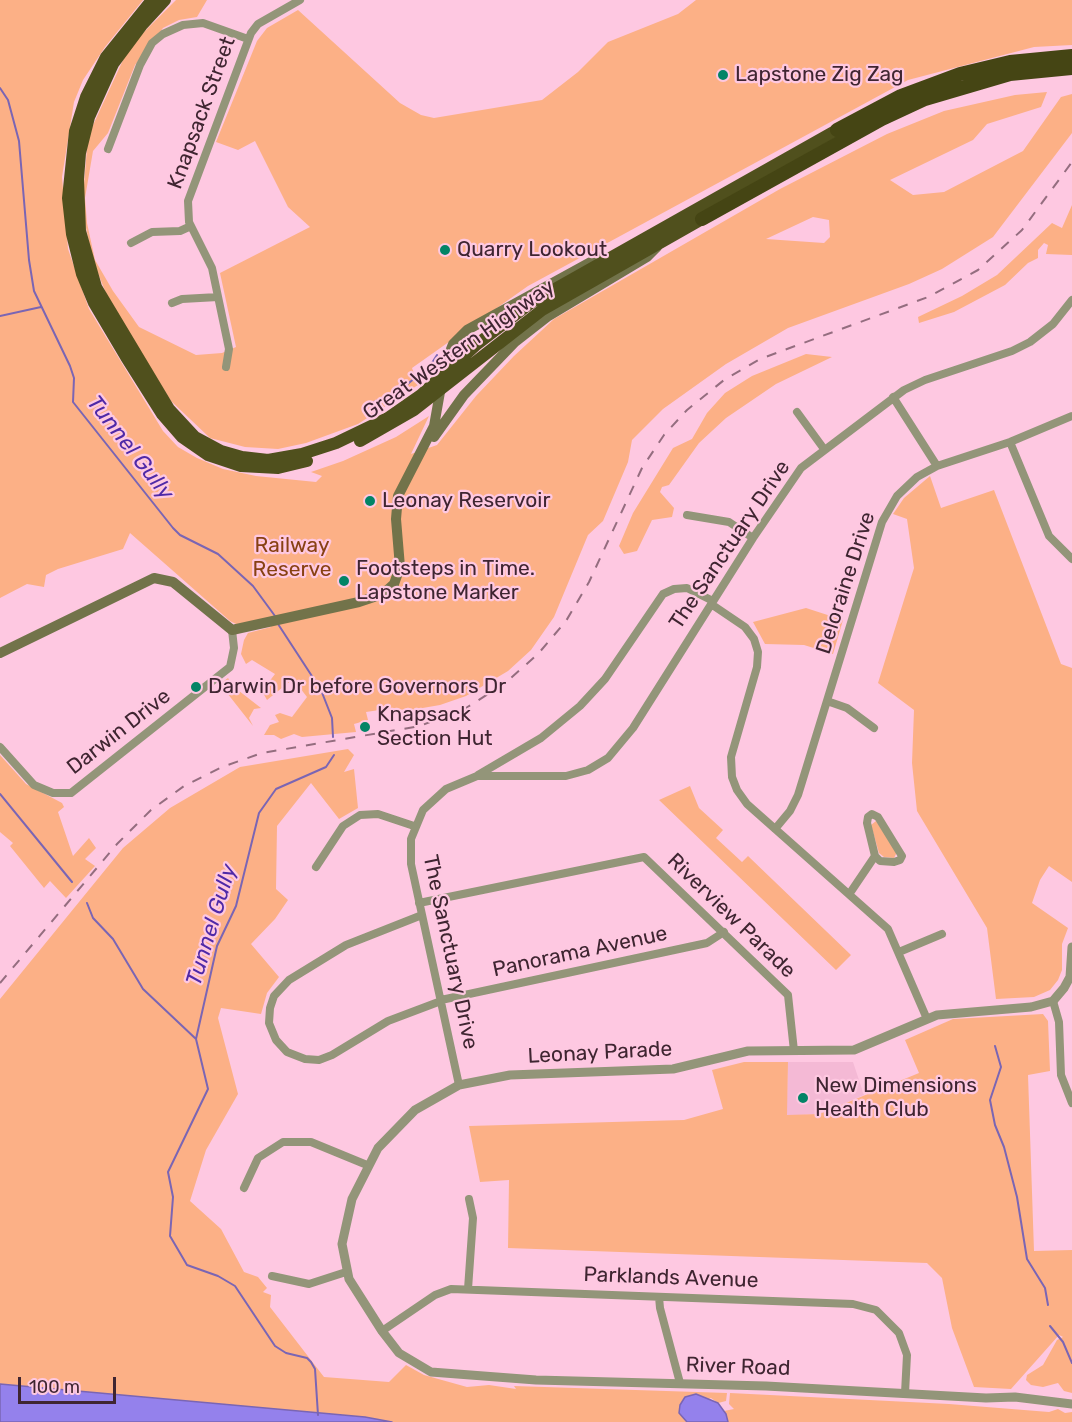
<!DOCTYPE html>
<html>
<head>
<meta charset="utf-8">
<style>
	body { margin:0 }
	#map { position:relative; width:1072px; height:1422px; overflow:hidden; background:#fec8e1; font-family:Rubik,sans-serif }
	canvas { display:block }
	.scale { position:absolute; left:18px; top:1377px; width:98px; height:27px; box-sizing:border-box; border:3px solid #3f2531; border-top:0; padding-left:8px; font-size:18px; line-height:21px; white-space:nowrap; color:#3f2531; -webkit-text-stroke:4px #fec8e1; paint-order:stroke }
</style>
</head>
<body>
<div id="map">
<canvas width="1072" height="1422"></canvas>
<div class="scale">100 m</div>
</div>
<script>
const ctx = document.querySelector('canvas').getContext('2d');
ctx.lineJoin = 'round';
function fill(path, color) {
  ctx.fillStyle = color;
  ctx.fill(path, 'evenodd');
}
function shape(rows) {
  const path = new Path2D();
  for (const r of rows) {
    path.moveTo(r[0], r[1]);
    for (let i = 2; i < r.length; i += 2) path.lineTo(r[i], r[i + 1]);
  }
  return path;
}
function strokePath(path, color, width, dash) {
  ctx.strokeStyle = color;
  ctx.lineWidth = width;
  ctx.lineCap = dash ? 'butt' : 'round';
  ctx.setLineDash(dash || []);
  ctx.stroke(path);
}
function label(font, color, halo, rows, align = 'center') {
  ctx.font = font + ' Rubik,sans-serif';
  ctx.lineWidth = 4.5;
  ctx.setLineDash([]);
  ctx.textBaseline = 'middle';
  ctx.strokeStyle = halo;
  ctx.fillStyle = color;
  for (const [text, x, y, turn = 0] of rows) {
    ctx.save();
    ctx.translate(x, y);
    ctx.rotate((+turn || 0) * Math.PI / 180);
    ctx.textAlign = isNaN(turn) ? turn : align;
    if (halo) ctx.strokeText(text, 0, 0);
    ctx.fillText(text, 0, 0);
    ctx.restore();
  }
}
const built = shape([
	[788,1062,853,1062,864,1095,819,1114,778,1116,787,1101]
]);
const green = shape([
	[0,0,143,0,105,47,83,80,74,102,62,177,68,249,89,309,163,431,178,447,197,458,223,469,256,476,316,482,322,476,311,472,343,461,396,437,429,416,411,454,437,445,476,396,514,356,554,319,780,189,887,134,944,111,1015,95,1047,92,1041,107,987,124,973,140,890,180,913,195,944,192,1023,151,1061,97,1072,94,1072,133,993,237,942,269,909,284,788,328,726,364,663,409,632,440,628,462,603,521,588,535,554,617,531,650,508,671,466,696,440,705,411,710,386,709,366,712,368,720,354,724,356,732,302,737,294,734,281,739,274,735,264,735,270,725,279,722,275,715,280,713,292,717,307,697,293,679,267,700,262,691,275,674,252,660,246,664,241,654,244,640,248,633,271,627,267,620,238,625,230,621,130,533,123,549,58,569,46,575,44,587,27,584,0,598],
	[813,217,829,220,830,237,824,243,766,239],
	[176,0,207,0,197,17,179,20,163,28,135,65,108,133,93,151,85,198,87,223,95,260,113,291,139,327,196,355,222,353,236,347,220,273,310,227,288,207,255,141,238,150,216,142,257,41,267,28,298,10,400,103,421,115,434,118,542,100,578,72,608,42,678,14,696,0,1072,0,1072,45,1034,47,908,80,528,286,412,368,418,385,358,424,306,443,278,449,245,447,210,438,171,401,110,303,93,261,85,223,83,197,88,136,129,47],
	[1072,205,1072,255,1046,254,1048,245,1044,243,1038,250,1038,258,1028,263,1005,285,954,312,919,323,918,317,962,296,997,275,1052,223,1062,228],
	[806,354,832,357,776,384,726,418,699,443,669,485,662,487,660,492,674,508,672,517,652,520,637,551,624,554,619,546,633,513,673,448,692,439,707,413,725,393,752,376],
	[930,476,941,508,994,490,1061,664,1072,668,1072,882,1049,866,1040,880,1032,903,1068,928,1062,944,1062,970,1058,980,1050,990,1034,997,996,999,987,928,917,811,912,763,914,710,878,683,914,568,907,519,893,514,904,498],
	[806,608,843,620,833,654,804,645,765,644,753,622],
	[228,678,234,687,261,708,254,709,249,718,253,726,220,684],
	[348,749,354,755,344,772,354,769,358,808,339,819,311,783,277,826,276,889,288,900,275,919,251,944,279,977,267,993,261,1014,221,1008,218,1018,238,1094,206,1150,190,1201,221,1229,244,1272,258,1277,267,1288,263,1292,271,1295,270,1307,324,1377,389,1382,406,1365,424,1375,467,1387,489,1385,516,1389,514,1386,727,1393,726,1401,718,1403,711,1398,679,1412,687,1422,392,1422,365,1417,0,1384,0,999,123,848,170,808,240,767],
	[0,755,26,784,62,803,64,807,58,812,73,856,89,838,96,848,85,859,95,866,66,898,50,881,44,888,10,846,13,843,0,832],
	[690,786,699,808,723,830,716,838,742,862,748,856,851,955,836,970,659,800],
	[876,821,897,852,894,858,884,857,879,853,871,825],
	[1043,1014,1048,1021,1050,1071,1028,1075,1034,1251,1072,1250,1072,1393,1064,1391,1058,1383,1043,1387,1031,1385,1026,1380,1027,1375,1043,1365,1057,1340,1063,1337,1059,1335,1011,1389,974,1387,952,1328,942,1278,927,1263,508,1248,509,1180,480,1182,469,1126,684,1120,723,1109,712,1070,744,1062,788,1062,787,1115,819,1114,919,1073,905,1040,953,1019],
	[730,1393,949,1404,1049,1412,1058,1409,1065,1413,1072,1412,1072,1422,728,1422,724,1411,734,1409,729,1404]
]);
const water = shape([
	[0,1384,365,1417,392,1422,0,1422,0,1384],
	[696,1394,718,1403,726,1414,728,1422,687,1422,679,1413,680,1405,685,1397,696,1394]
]);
const stream = shape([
	[0,88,8,100,19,141,29,260,34,291,70,366,74,378,73,402,173,528,180,535,218,554,253,586,275,616],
	[0,316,41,307],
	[372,403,400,390,430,366,437,355],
	[278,624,321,690,332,718,333,737],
	[0,794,72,882],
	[87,903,93,918,113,939,143,989,196,1039],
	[995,1046,1001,1067,990,1100,995,1125,1004,1147,1017,1197,1027,1259,1045,1288,1048,1305],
	[1050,1326,1063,1342,1072,1363],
	[318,1415,315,1369,311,1362,307,1358,286,1353,275,1346,235,1286,218,1276,187,1265,170,1236,173,1197,168,1172,208,1089,196,1039,217,946,236,906,259,813,276,789,326,767,334,755]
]);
const minor = shape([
	[108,149,140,65,152,43,163,34,183,25,203,23,248,39],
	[131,243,152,232,180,231,191,226],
	[172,303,182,299,218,297],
	[226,367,229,349,212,268,189,222,188,201,251,33,258,24,300,0],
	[893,397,937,466],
	[797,412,824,449],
	[1010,442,1049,536,1072,559],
	[687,515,729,522,753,538],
	[711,604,745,627,754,639,758,652,757,667,731,757,732,777,737,790,747,804,888,929,927,1019],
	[827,701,847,708,874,728],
	[0,747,34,785,53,793,71,793,230,667,234,648,232,630],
	[478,775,541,738,580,706,605,679,663,594,674,589,687,588,713,601],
	[775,829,790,811,798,795,882,522,897,496,917,477,937,466,1010,442,1072,416],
	[316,867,343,826,360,815,378,814,414,826],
	[850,893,875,856,867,823,868,817,872,814,878,817,902,856,900,860,894,862,880,861,875,856],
	[419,903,644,857,788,995,794,1051],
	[422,915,346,945,289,980,274,996,270,1008,269,1023,276,1040,287,1052,305,1059,319,1060,332,1055,388,1021,441,1001],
	[899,952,942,934],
	[441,1000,707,943,724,932],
	[1053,1001,1059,1022,1061,1075,1072,1103],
	[459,1085,411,864,411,839,423,810,446,789,477,776,566,776,588,770,608,758,633,728,753,538,801,468,904,390,925,380,1012,351,1030,342,1053,324,1072,300],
	[244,1188,258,1158,283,1142,311,1142,367,1165],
	[272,1276,309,1284,346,1272],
	[468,1289,473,1218,469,1199],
	[659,1297,660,1308,680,1383],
	[382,1331,435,1295,451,1289,853,1304,876,1310,899,1333,907,1355,905,1393]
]);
const tertiary = shape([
	[1072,947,1070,977,1064,988,1053,1001,1031,1007,937,1015,854,1050,748,1051,673,1069,510,1075,459,1085,415,1110,378,1148,352,1199,342,1244,349,1279,382,1331,399,1353,431,1372,536,1380,766,1386,986,1398,1015,1397,1072,1404]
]);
const secondary = shape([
	[434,437,464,395,515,342,547,317,647,257,657,247],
	[0,653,154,578,173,582,232,630,359,602,383,594,394,584,400,567,396,519,398,496,434,426,445,364,453,344,467,330,600,257]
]);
const trunk = shape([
	[152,0,106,57,86,97,75,131,68,198,72,234,82,274,94,303,126,357,162,414,182,437,208,455,241,466,278,468,307,461],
	[165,0,142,25,113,64,89,117,80,153,78,179,80,231,96,287,169,409,195,437,221,451,242,457,268,460,302,454,336,443,388,418,421,395,476,345,532,302,837,130],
	[360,441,414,410,542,310,702,219]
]);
const motorway = shape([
	[837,130,901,96,960,74,1010,62,1072,56],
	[702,219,882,119,925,99,1010,74,1072,68]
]);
const rail = shape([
	[0,983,117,844,151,810,184,786,222,767,262,753,420,726,466,708,504,684,538,654,566,621,589,582,642,468,664,435,687,410,724,380,760,359,928,297,978,270,1022,230,1072,162]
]);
const markers = [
	[723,75,6,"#028466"],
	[445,250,6,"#028466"],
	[370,501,6,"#028466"],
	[344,581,6,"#028466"],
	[196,687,6,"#028466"],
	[365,727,6,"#028466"],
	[803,1098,6,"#028466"]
];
const poiNames = [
	["Lapstone Zig Zag",735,75],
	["Quarry Lookout",457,250],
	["Leonay Reservoir",382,501],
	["Footsteps in Time.",356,569],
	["Lapstone Marker",356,593],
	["Darwin Dr before Governors Dr",208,687],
	["Knapsack",377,715],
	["Section Hut",377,739],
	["New Dimensions",815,1086],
	["Health Club",815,1110]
];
const streetNames = [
	["Knapsack Street",202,113,-70],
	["Great Western Highway",459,350,-35],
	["The Sanctuary Drive",730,545,-56],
	["Deloraine Drive",846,583,-72],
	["Darwin Drive",119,732,-38],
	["Riverview Parade",731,916,44],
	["The Sanctuary Drive",450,952,78],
	["Panorama Avenue",580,952,-12],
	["Leonay Parade",600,1053,-3],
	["Parklands Avenue",671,1278,2],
	["River Road",738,1367,2]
];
const parkNames = [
	["Railway",292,546],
	["Reserve",292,570]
];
const waterNames = [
	["Tunnel Gully",130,448,52],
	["Tunnel Gully",212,925,-73]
];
fill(built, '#f4b9d5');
fill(green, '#fcb086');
fill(water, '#9481ec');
strokePath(water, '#7a65b4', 1.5);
strokePath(stream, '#7a65b4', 2);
strokePath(minor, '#939579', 8);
strokePath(tertiary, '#939579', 9);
strokePath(secondary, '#72734a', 10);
strokePath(trunk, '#50501d', 12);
strokePath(motorway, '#454514', 14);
strokePath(rail, '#946d7f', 2, [10, 10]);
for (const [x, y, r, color] of markers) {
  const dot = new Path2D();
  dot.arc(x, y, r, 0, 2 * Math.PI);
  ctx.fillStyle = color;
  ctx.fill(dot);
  strokePath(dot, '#fec8e1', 2);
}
label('21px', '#3f2531', '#fec8e1', poiNames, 'left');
label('21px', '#3f2531', '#fec8e1', streetNames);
label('21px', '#884112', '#fec8e1', parkNames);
label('italic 22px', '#4f29a7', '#fec8e1', waterNames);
</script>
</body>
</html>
